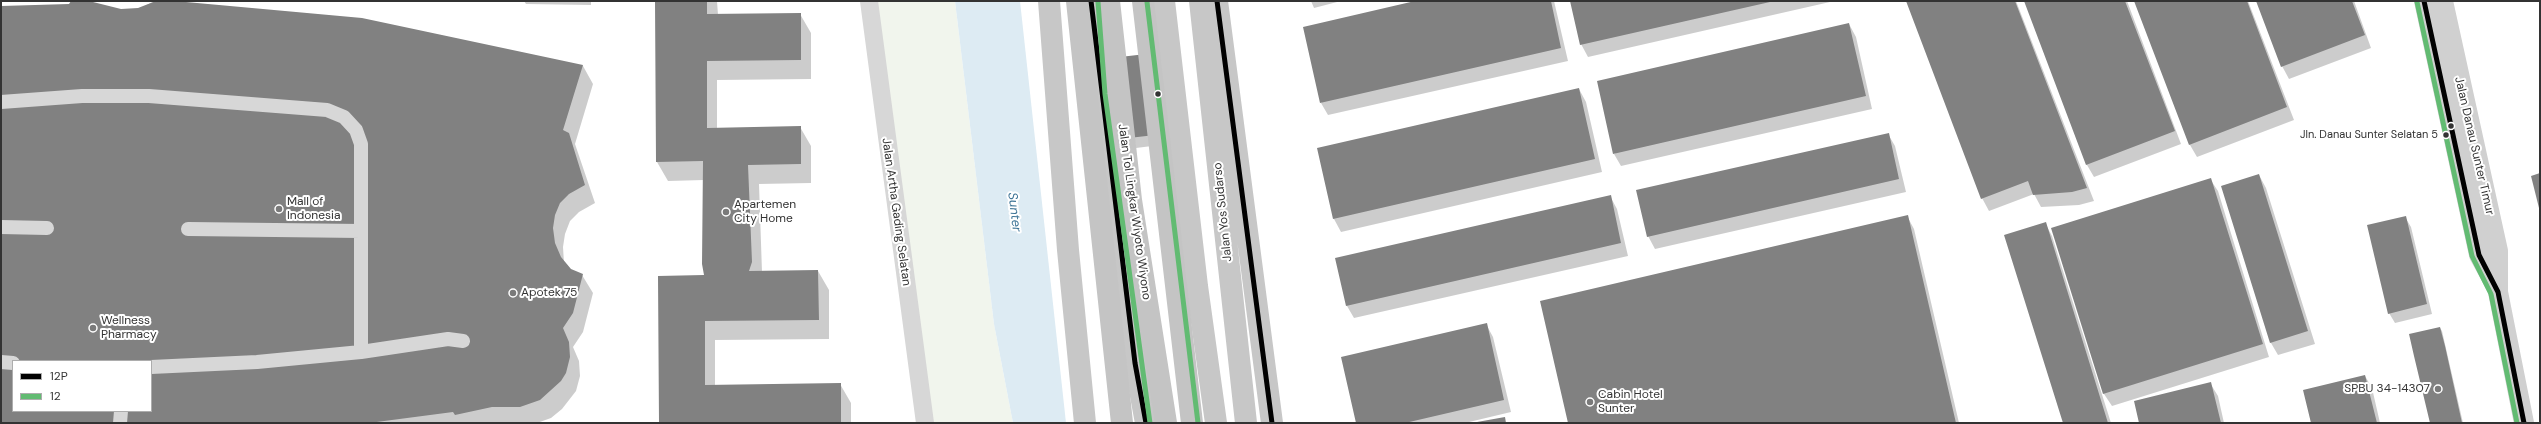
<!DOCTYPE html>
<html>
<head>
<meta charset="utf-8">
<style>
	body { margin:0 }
	#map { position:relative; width:2541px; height:424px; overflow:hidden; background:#fff; font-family:"DM Sans",sans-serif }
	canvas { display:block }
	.frame { position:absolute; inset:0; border:2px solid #333; pointer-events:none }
	.legend { position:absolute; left:12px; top:360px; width:140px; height:52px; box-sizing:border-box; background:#fff; border:1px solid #adadad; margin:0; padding:5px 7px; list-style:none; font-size:12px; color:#333 }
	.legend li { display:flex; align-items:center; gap:8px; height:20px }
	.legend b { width:20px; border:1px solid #adadad }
</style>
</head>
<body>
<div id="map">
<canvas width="2541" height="424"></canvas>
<div class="frame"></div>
<ul class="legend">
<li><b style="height:5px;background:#010101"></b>12P</li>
<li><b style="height:5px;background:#62bb72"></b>12</li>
</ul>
</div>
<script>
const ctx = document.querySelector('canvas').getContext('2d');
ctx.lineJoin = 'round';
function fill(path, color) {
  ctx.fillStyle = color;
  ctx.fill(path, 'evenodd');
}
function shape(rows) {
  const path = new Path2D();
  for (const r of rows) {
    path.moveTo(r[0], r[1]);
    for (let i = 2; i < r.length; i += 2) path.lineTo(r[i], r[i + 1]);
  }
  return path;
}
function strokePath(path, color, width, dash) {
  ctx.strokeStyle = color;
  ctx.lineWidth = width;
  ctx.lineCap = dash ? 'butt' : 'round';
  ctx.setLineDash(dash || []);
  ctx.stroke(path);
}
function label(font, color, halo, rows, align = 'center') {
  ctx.font = font + ' "DM Sans",sans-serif';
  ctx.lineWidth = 4;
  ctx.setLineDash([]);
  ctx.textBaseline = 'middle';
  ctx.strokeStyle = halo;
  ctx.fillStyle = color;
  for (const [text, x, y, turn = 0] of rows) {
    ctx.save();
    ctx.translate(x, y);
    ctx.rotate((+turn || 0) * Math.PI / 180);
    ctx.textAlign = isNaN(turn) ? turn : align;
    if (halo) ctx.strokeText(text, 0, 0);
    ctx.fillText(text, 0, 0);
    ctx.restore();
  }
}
const green = shape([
	[871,1,955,1,994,324,1013,423,926,423]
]);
const water = shape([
	[955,1,1020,1,1066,423,1013,423,994,324]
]);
const shadow = shape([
	[72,1,86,1,120,10,138,9,155,1,174,1,583,66,593,84,575,144,595,203,579,212,570,221,565,234,563,247,564,263,571,270,582,275,593,293,583,332,573,347,579,361,580,376,576,391,562,409,551,418,537,423,1,423,1,7,70,5],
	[13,361,151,361,151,411,13,411],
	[524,1,591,1,591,5,526,4],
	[656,1,717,1,718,15,800,14,811,33,811,79,717,80,717,129,800,127,811,146,811,183,759,184,762,272,818,271,829,290,829,339,715,340,715,386,840,384,851,403,851,423,660,423,705,276,704,180,668,181,657,162],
	[1311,1,1341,1,1314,8],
	[1420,1,1554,1,1568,61,1328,115,1321,103],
	[1571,1,1829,1,1830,2,1588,57,1581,44],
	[1907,1,2016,1,2094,201,2079,205,2041,207,2034,194,1989,211,1982,198],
	[2025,1,2127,1,2181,144,2094,177,2087,165],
	[2135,1,2248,1,2294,120,2197,157,2190,145],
	[2257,1,2354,1,2371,48,2289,79,2282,66],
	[1849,24,1856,37,1872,109,1621,166,1614,154],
	[1121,58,1160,145,1136,148],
	[1579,89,1586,102,1602,172,1341,232,1334,219,1318,149],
	[1888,134,1895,146,1906,192,1655,249,1648,236],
	[2259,175,2266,188,2315,344,2278,355,2271,343,2222,186],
	[2210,179,2218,191,2269,357,2112,406,2104,394,2053,229],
	[1610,196,1617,209,1628,256,1354,318,1347,306,1336,259],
	[1907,216,1914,229,1959,423,1569,423],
	[2405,217,2411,227,2432,314,2395,323,2389,313],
	[2045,223,2052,236,2111,423,2064,423],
	[1486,324,1493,337,1511,412,1465,423,1357,423],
	[2440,328,2442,331,2463,423,2431,423],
	[2365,376,2372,388,2380,423,2312,423],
	[2210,383,2218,396,2224,423,2140,423]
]);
const building = shape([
	[71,1,89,1,121,9,138,8,156,1,175,1,362,18,583,65,563,130,569,133,585,185,569,194,560,203,555,215,553,228,555,243,561,257,571,269,583,274,573,313,563,328,569,342,570,357,566,373,561,381,540,400,520,407,492,407,455,415,453,412,369,423,1,423,1,6,69,4],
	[13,361,151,361,151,411,13,411],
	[655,1,707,1,707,14,801,13,801,60,707,61,707,128,801,126,801,164,748,165,752,262,749,271,818,270,819,320,705,321,705,385,841,383,841,423,659,423,658,276,704,275,702,264,703,161,656,162],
	[1415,1,1551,1,1561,48,1320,103,1303,27],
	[1570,1,1769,1,1770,2,1580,45],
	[1906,1,2015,1,2087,188,2072,192,2033,195,2028,181,1981,199],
	[2024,1,2125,1,2175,131,2086,165],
	[2134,1,2247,1,2287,107,2189,145],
	[2256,1,2352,1,2365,35,2281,67],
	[1849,23,1866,96,1613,154,1597,81],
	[1146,54,1155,135,1129,138,1120,57],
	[1579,88,1595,159,1333,219,1317,148],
	[1889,133,1899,179,1647,237,1636,190],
	[2540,173,2540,208,2539,208,2531,176],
	[2259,174,2308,331,2270,343,2221,186],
	[2211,178,2263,344,2103,394,2051,228],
	[1611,195,1621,243,1346,306,1335,258],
	[1908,215,1956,423,1568,423,1540,301],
	[2406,216,2427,304,2388,314,2367,225],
	[2046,222,2108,423,2063,423,2004,235],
	[1487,323,1504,400,1405,423,1356,423,1341,357],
	[2440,327,2445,346,2462,423,2430,423,2414,356,2409,334],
	[2365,375,2377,423,2311,423,2303,390],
	[2211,382,2221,423,2139,423,2134,401],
	[1505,417,1506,423,1477,423,1477,422]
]);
const minor = shape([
	[1,102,82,96,149,96,327,110,344,117,356,130,361,144,361,352],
	[1,227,47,228],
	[188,229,361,231],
	[1,362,13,363],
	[151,367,257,362,361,352,448,339,463,341],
	[120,423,121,411]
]);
const tertiary = shape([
	[869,1,925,423]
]);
const secondary = shape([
	[2424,1,2479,255,2497,288],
	[2443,1,2498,251,2498,292,2524,423]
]);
const trunk = shape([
	[1049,1,1068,250,1085,423],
	[1091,1,1135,363,1146,423],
	[1164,1,1197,286,1216,423],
	[1200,1,1246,423],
	[1217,1,1272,423]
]);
const motorway = shape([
	[1077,1,1122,423],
	[1109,1,1131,200,1166,423],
	[1143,1,1192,423]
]);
const bus1 = shape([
	[1091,1,1135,363,1146,423],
	[1217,1,1272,423],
	[2424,1,2479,255,2498,292,2524,423]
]);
const bus2 = shape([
	[1098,2,1105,94,1150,423],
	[1147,2,1198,423],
	[2417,2,2472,256,2491,294,2517,423]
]);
const markers = [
	[1158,94,3.5,"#333"],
	[2451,126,3.5,"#333"],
	[2446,135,3.5,"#333"],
	[279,209,4,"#7a7a7a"],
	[726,212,4,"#7a7a7a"],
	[513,293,4,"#7a7a7a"],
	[93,328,4,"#7a7a7a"],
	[2438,389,4,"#7a7a7a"],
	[1590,402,4,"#7a7a7a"]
];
const busNames = [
	["Jln. Danau Sunter Selatan 5",2438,135]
];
const streetNames = [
	["Jalan Danau Sunter Timur",2474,146,77],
	["Jalan Artha Gading Selatan",896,212,82],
	["Jalan Tol Lingkar Wiyoto Wiyono",1134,212,82],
	["Jalan Yos Sudarso",1223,212,-96]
];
const poiNames = [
	["Mall of",287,202],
	["Indonesia",287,216],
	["Apartemen",734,205],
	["City Home",734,219],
	["Apotek 75",521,293],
	["Wellness",101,321],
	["Pharmacy",101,335],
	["SPBU 34-14307",2430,389,"right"],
	["Cabin Hotel",1598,395],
	["Sunter",1598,409]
];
const waterNames = [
	["Sunter",1014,212,83]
];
fill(green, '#f1f5ed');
fill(water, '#ddebf3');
fill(shadow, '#0003');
fill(building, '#818181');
strokePath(minor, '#d7d7d7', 14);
strokePath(tertiary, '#d7d7d7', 18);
strokePath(secondary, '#d0d0d0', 20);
strokePath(trunk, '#c7c7c7', 22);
strokePath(motorway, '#c4c4c4', 22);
strokePath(bus1, '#010101', 5);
strokePath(bus2, '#62bb72', 5);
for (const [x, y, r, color] of markers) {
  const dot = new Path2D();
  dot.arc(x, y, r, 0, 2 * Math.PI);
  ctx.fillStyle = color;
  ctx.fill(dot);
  strokePath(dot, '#fff', 1.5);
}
label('11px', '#333', '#fff', busNames, 'right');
label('12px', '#333', '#fff', streetNames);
label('12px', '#333', '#fff', poiNames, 'left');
label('italic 13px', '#3f7597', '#fff', waterNames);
</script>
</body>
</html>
